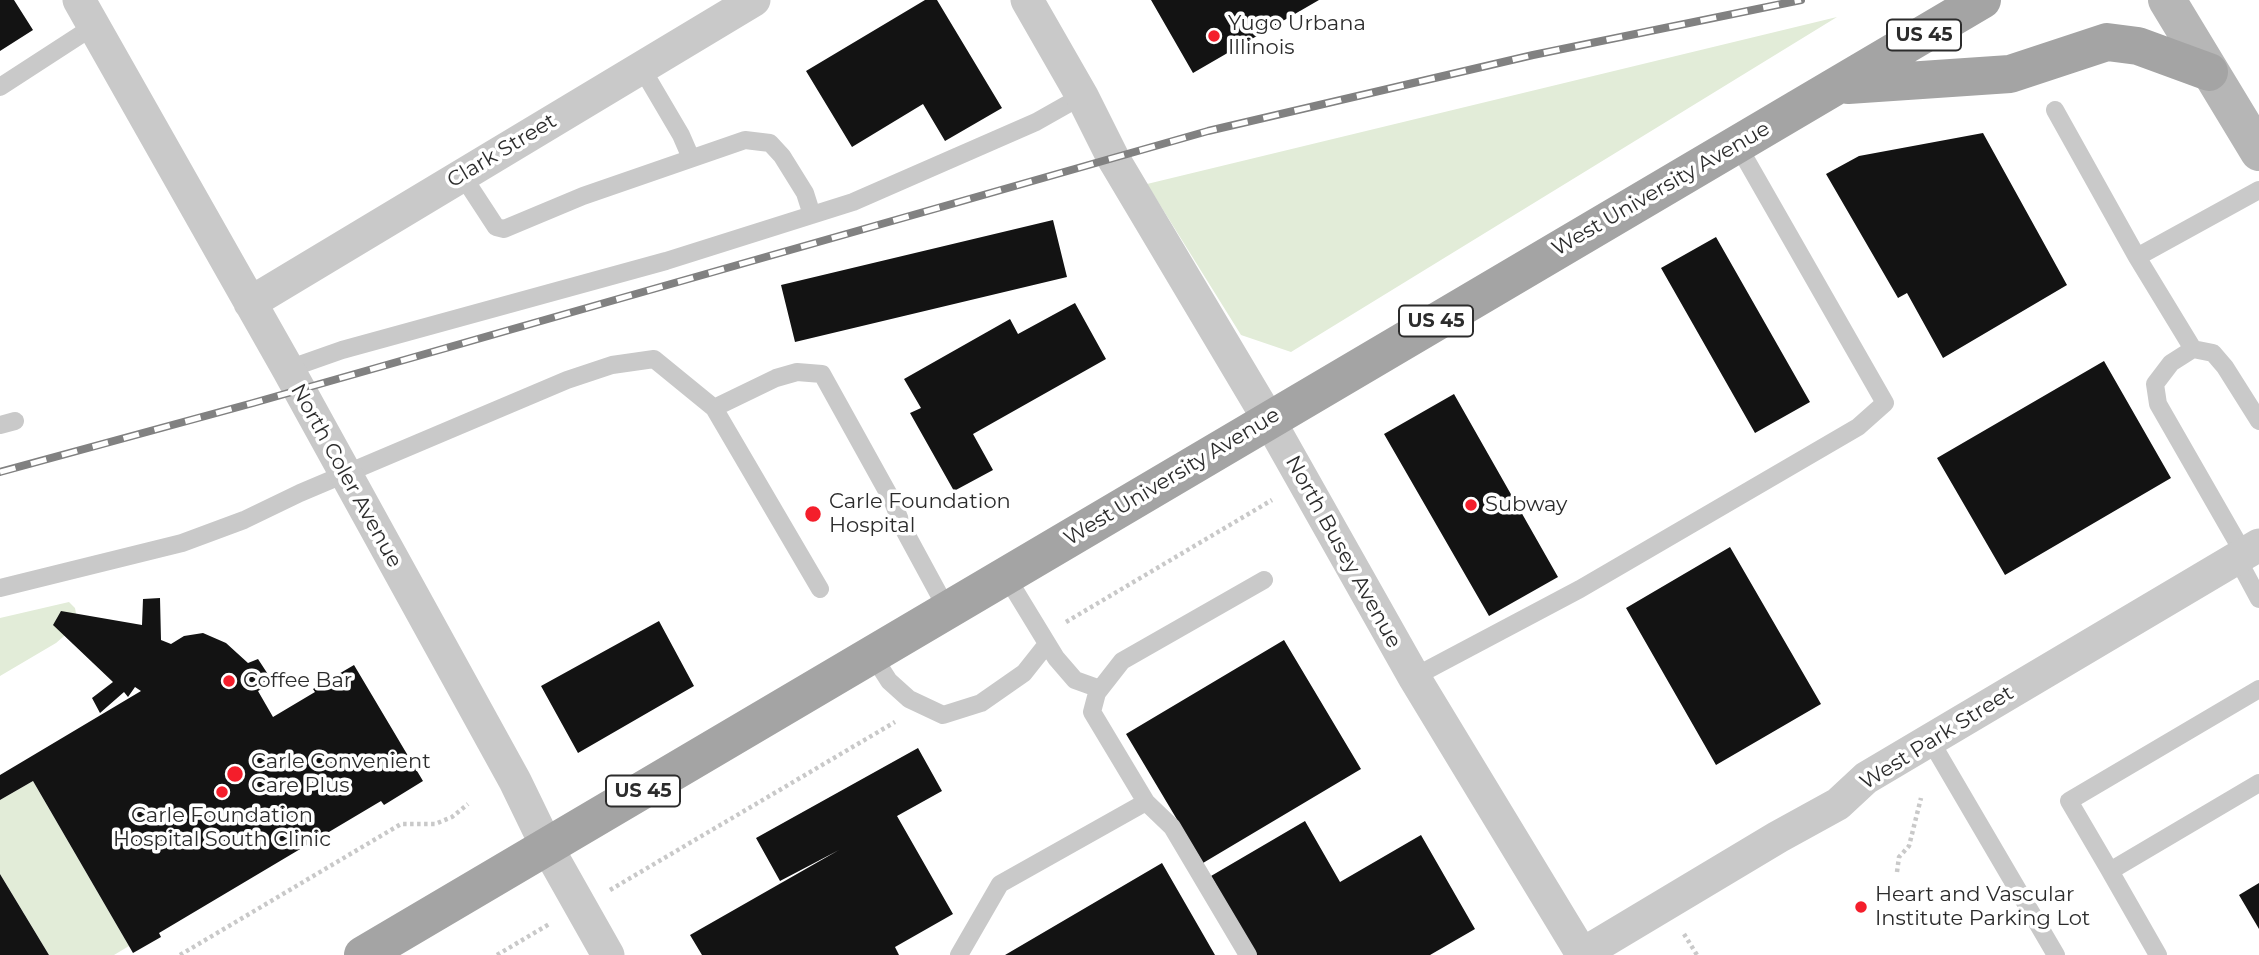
<!DOCTYPE html>
<html>
<head>
<meta charset="utf-8">
<style>
	body { margin:0 }
	canvas { display:block; background:#fff }
</style>
</head>
<body>
<canvas width="2259" height="955"></canvas>
<script>
const ctx = document.querySelector('canvas').getContext('2d');
ctx.lineJoin = 'round';
function fill(path, color) {
  ctx.fillStyle = color;
  ctx.fill(path, 'evenodd');
}
function shape(rows) {
  const path = new Path2D();
  for (const r of rows) {
    path.moveTo(r[0], r[1]);
    for (let i = 2; i < r.length; i += 2) path.lineTo(r[i], r[i + 1]);
  }
  return path;
}
function strokePath(path, color, width, dash) {
  ctx.strokeStyle = color;
  ctx.lineWidth = width;
  ctx.lineCap = dash ? 'butt' : 'round';
  ctx.setLineDash(dash || []);
  ctx.stroke(path);
}
function label(font, color, halo, rows, align = 'center') {
  ctx.font = font + ' Montserrat,sans-serif';
  ctx.lineWidth = 7;
  ctx.setLineDash([]);
  ctx.textBaseline = 'middle';
  ctx.strokeStyle = halo;
  ctx.fillStyle = color;
  for (const [text, x, y, turn = 0] of rows) {
    ctx.save();
    ctx.translate(x, y);
    ctx.rotate((+turn || 0) * Math.PI / 180);
    ctx.textAlign = isNaN(turn) ? turn : align;
    if (halo) ctx.strokeText(text, 0, 0);
    ctx.fillText(text, 0, 0);
    ctx.restore();
  }
}
const green = shape([
	[1837,17,1291,352,1241,335,1147,184],
	[69,602,75,608,78,624,56,643,0,676,0,618],
	[33,781,129,946,114,955,49,955,0,874,0,800]
]);
const building = shape([
	[0,0,14,0,33,30,0,51],
	[925,0,937,0,1002,108,945,141,923,104,852,147,806,71],
	[1151,0,1319,0,1193,73],
	[1983,133,2067,285,1943,358,1907,293,1898,298,1826,174,1859,156],
	[1053,220,1067,277,795,342,781,285],
	[1716,237,1810,402,1755,433,1661,268],
	[1075,303,1106,359,973,434,993,470,954,491,910,413,921,408,904,379,1010,319,1018,334],
	[2104,361,2171,478,2005,575,1937,458],
	[1454,394,1558,577,1489,616,1384,434],
	[1730,547,1821,704,1716,765,1626,608],
	[160,598,161,640,171,644,184,636,203,633,226,643,248,663,258,659,273,682,258,691,273,717,315,692,313,689,354,665,423,781,384,805,381,801,159,933,161,937,133,953,33,781,0,800,0,775,141,691,135,687,128,697,124,692,100,713,92,698,113,682,53,625,61,611,142,625,143,599],
	[659,621,694,686,578,753,541,686],
	[1284,640,1361,769,1203,863,1126,734],
	[918,748,942,791,897,816,953,914,895,947,899,955,702,955,690,935,839,850,780,881,756,838],
	[1305,821,1340,882,1421,835,1475,929,1430,955,1256,955,1211,876],
	[1162,863,1215,955,1005,955],
	[0,874,49,955,0,955],
	[2259,883,2259,929,2239,895]
]);
const path = shape([
	[1066,622,1272,500],
	[1897,872,1899,857,1909,846,1921,798],
	[610,890,895,722],
	[1684,934,1697,955],
	[180,955,401,824,435,824,452,817,468,804],
	[497,955,551,923]
]);
const service = shape([
	[641,67,681,135,691,158],
	[0,87,94,26],
	[2055,110,2137,257,2193,349,2213,353,2225,367,2259,421],
	[462,175,496,227,504,229,583,196,745,140,770,143,782,156,805,193,812,215],
	[2137,257,2259,190],
	[2193,349,2171,363,2155,384,2158,404,2244,554],
	[288,369,342,350,666,261,853,202,1036,122,1082,96],
	[714,408,776,378,797,372,822,374,893,502,903,528,948,611],
	[0,425,15,421],
	[2237,558,2259,599],
	[1006,576,1056,658,1075,680,1100,689],
	[0,588,182,543,244,520,300,493,567,380,612,365,654,359,714,408,820,589],
	[873,656,889,681,909,699,943,715,981,703,1024,673,1047,644],
	[1414,677,1580,589,1858,427,1885,403,1737,144],
	[1930,740,2056,955],
	[1146,802,1172,827,1248,955],
	[2110,871,2069,801,2259,689],
	[959,955,1000,884,1146,802,1092,712,1097,693,1122,661,1264,580],
	[2158,955,2110,871,2259,783]
]);
const minor = shape([
	[79,0,288,369,515,781,547,847,608,955],
	[1027,0,1082,96,1113,158,1269,420,1414,677,1582,954],
	[250,303,754,0],
	[1581,955,1778,837,1838,804,1866,778,2259,545]
]);
const secondary = shape([
	[2167,0,2259,152]
]);
const primary = shape([
	[1848,85,2010,74,2107,42,2138,46,2209,72],
	[363,955,1982,0]
]);
const rail = shape([
	[0,472,253,403,1208,131,1533,55,1801,0]
]);
const markers = [
	[1214,36,7,"#f41e2b"],
	[1471,505,7,"#f41e2b"],
	[813,514,9,"#f41e2b"],
	[229,681,7,"#f41e2b"],
	[235,774,9,"#f41e2b"],
	[222,792,7,"#f41e2b"],
	[1861,907,7,"#f41e2b"]
];
const shields = [
	[1924,35,74],
	[1436,321,74],
	[643,791,74]
];
const shieldNames = [
	["US 45",1924,35],
	["US 45",1436,321],
	["US 45",643,791]
];
const poiNames = [
	["Yugo Urbana",1228,24],
	["Illinois",1228,48],
	["Carle Foundation",829,502],
	["Hospital",829,526],
	["Subway",1485,505],
	["Coffee Bar",243,681],
	["Carle Convenient",251,762],
	["Care Plus",251,786],
	["Carle Foundation",222,816,"center"],
	["Hospital South Clinic",222,840,"center"],
	["Heart and Vascular",1875,895],
	["Institute Parking Lot",1875,919]
];
const streetNames = [
	["Clark Street",502,151,-31],
	["West University Avenue",1661,189,-30],
	["North Coler Avenue",346,476,61],
	["West University Avenue",1172,477,-31],
	["North Busey Avenue",1343,552,61],
	["West Park Street",1937,738,-32]
];
fill(green, '#e2ecd8');
fill(building, '#131313');
strokePath(path, '#c9c9c9', 4.5, [3.5, 3.5]);
strokePath(service, '#c9c9c9', 18);
strokePath(minor, '#c9c9c9', 33);
strokePath(secondary, '#b6b6b6', 38);
strokePath(primary, '#a4a4a4', 38);
strokePath(rail, '#818181', 8);
strokePath(rail, '#fff', 5, [16]);
for (const [x, y, r, color] of markers) {
  const dot = new Path2D();
  dot.arc(x, y, r, 0, 2 * Math.PI);
  ctx.fillStyle = color;
  ctx.fill(dot);
  strokePath(dot, '#fff', 2.5);
}
for (const [x, y, w] of shields) {
  const box = new Path2D();
  box.roundRect(x - w / 2, y - 15.5, w, 31, 5);
  ctx.fillStyle = '#fff';
  ctx.fill(box);
  strokePath(box, '#2c2c2c', 2);
}
label('bold 19px', '#2c2c2c', null, shieldNames);
label('21px', '#2c2c2c', '#fff', poiNames, 'left');
label('21px', '#2c2c2c', '#fff', streetNames);
</script>
</body>
</html>
